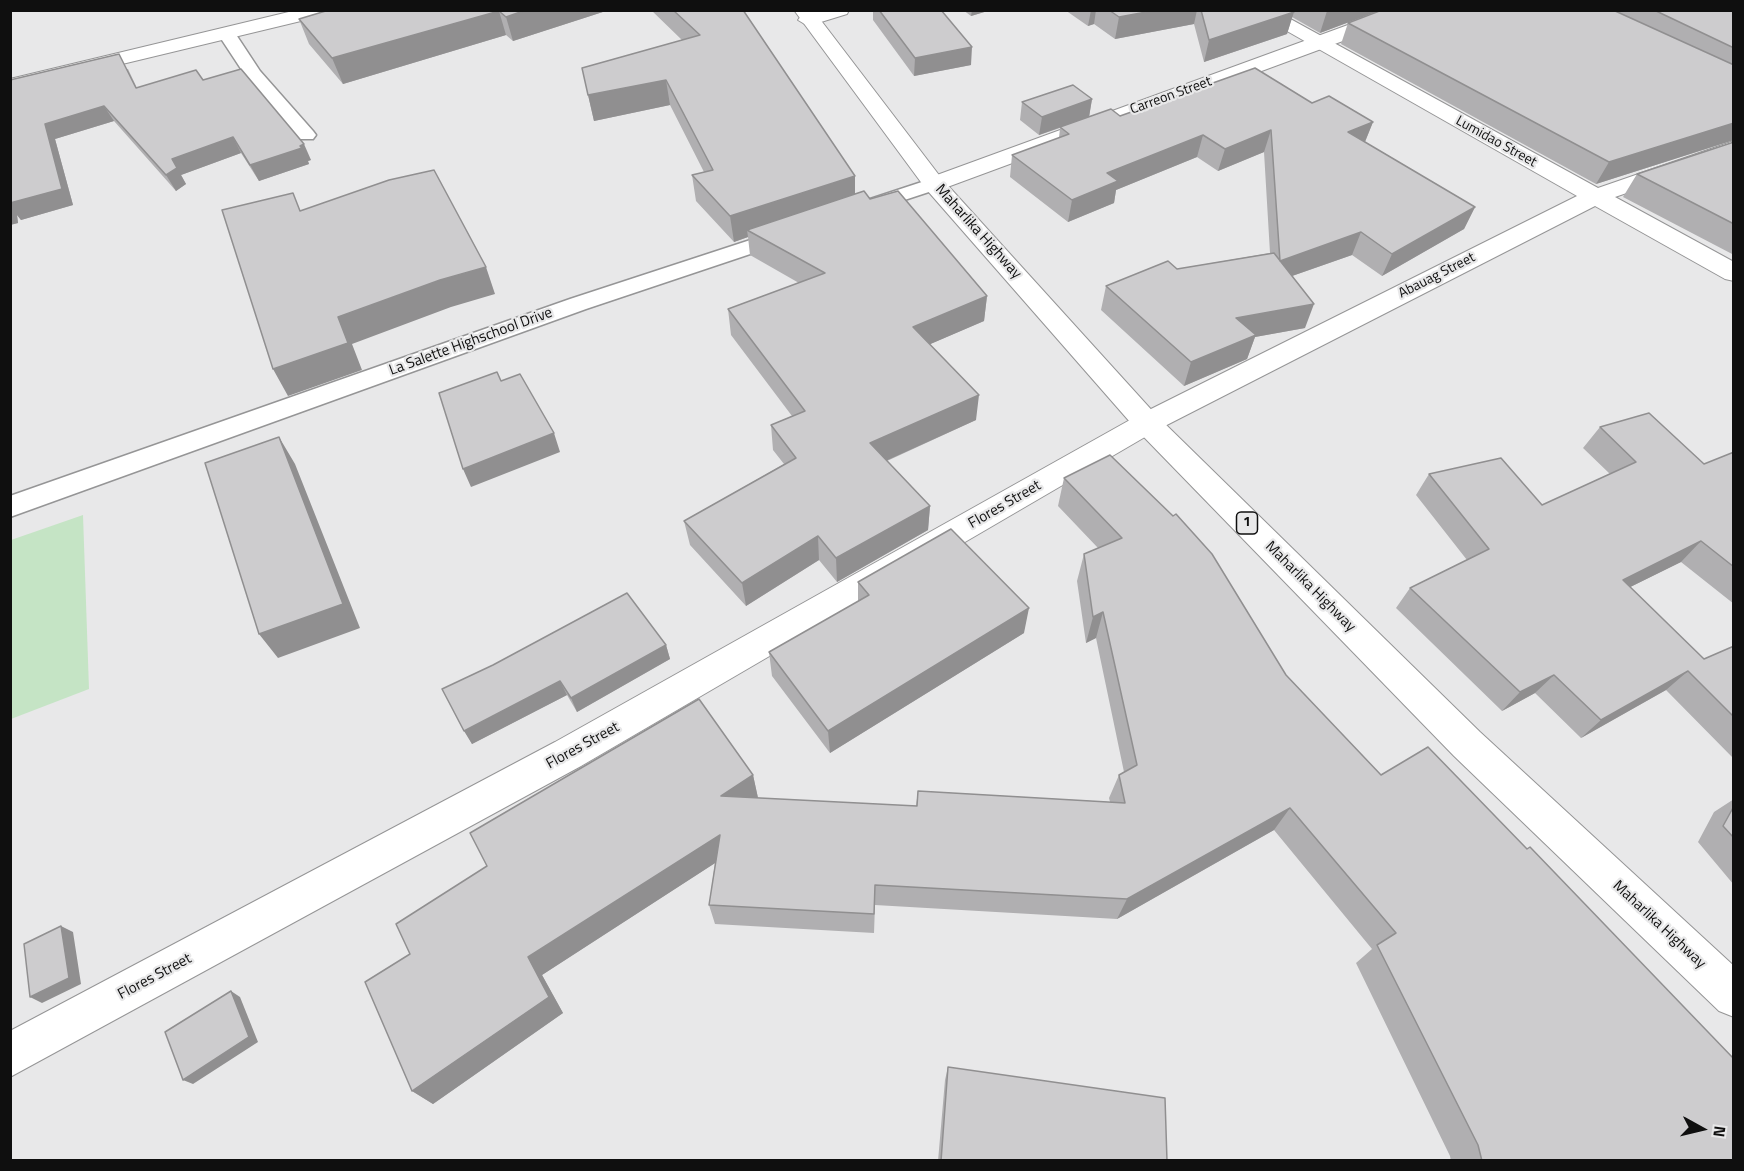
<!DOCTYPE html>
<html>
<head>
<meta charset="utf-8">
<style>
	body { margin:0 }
	#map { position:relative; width:1744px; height:1171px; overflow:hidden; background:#e8e8e9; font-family:"Titillium Web",sans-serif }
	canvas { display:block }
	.frame { position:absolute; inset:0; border:12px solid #0f0f0f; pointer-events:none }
	.north { position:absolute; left:1672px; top:1099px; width:60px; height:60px; -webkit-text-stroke:4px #e8e8e9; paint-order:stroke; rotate:98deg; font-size:16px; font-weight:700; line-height:24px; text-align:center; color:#0f0f0f }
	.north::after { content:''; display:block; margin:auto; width:21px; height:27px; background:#0f0f0f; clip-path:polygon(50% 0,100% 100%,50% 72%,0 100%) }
</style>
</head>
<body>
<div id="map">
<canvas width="1744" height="1171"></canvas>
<div class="frame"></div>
<div class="north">N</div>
</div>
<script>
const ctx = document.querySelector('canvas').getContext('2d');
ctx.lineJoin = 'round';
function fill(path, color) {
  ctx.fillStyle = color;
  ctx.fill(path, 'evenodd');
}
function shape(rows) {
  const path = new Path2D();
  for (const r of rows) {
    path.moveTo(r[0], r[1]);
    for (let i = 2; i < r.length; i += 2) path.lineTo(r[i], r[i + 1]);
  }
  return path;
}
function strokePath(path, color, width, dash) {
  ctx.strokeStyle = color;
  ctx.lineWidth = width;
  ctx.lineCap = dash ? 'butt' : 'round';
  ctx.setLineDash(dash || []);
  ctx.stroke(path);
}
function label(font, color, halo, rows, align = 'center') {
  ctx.font = font + ' "Titillium Web",sans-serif';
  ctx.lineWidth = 4.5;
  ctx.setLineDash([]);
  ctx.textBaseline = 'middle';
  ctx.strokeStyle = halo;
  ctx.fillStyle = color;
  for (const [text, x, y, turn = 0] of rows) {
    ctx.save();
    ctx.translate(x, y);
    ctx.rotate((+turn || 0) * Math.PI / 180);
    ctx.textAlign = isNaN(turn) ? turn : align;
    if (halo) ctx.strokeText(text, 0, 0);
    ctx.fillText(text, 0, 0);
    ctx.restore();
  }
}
const green = shape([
	[83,515,89,689,11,719,11,540]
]);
const service = shape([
	[227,29,233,30,260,71,313,131,316,135,313,139,299,139,247,78,218,34,227,29],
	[934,178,941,180,944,184,941,188,865,213,858,211,855,207,858,203,934,178],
	[787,228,795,229,798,234,795,239,586,309,10,517,10,496,570,299,787,228]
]);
const minor = shape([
	[818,10,849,10,847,14,808,26,798,20,801,16,818,10],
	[1389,10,1418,10,1416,14,942,189,926,189,922,184,926,179,1389,10]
]);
const tertiary = shape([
	[1250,10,1274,10,1598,188,1734,141,1734,156,1615,197,1734,262,1734,281,1725,279,1595,206,1157,430,581,766,10,1077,10,1031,555,742,1137,416,1577,196,1250,10]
]);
const secondary = shape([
	[297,10,332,10,330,14,10,91,10,79,297,10]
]);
const primary = shape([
	[794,10,813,10,942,179,1157,416,1480,732,1734,966,1734,1017,1719,1011,1454,756,1137,430,926,189,794,10]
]);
const wall = shape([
	[329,10,609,10,513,41,506,35,343,84,309,44,299,19],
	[651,10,743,10,855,176,855,195,870,199,987,296,984,321,930,344,976,420,887,461,930,506,928,530,837,582,819,560,746,606,690,545,684,521,784,464,773,450,771,425,792,416,731,335,728,309,799,283,750,255,748,237,734,242,696,201,692,175,704,172,670,105,594,121,582,68,682,40],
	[873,10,941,10,971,65,914,76,873,20],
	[963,10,991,10,971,16],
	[1065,10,1381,10,1320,33,1292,17,1287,34,1204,62,1194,24,1115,39,1094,24,1088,26],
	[1382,10,1734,10,1734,140,1596,184,1341,44,1348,23],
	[128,69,137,88,203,80,311,160,308,161,309,164,259,181,241,153,181,175,186,184,176,191,114,121,55,139,73,205,21,220,17,215,18,223,10,225,10,80],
	[1092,99,1089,117,1120,116,1312,103,1373,122,1365,142,1475,207,1464,229,1382,276,1352,255,1292,276,1305,328,1255,337,1247,359,1184,386,1101,310,1106,286,1177,269,1270,253,1264,152,1218,171,1197,157,1116,190,1114,203,1068,222,1010,177,1012,155,1059,138,1060,128,1039,135,1020,120,1022,102],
	[1734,142,1734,255,1623,197,1637,174],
	[1600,427,1704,464,1734,452,1734,604,1681,562,1630,587,1704,659,1734,646,1734,759,1666,690,1581,738,1535,693,1502,711,1396,608,1410,588,1467,560,1416,495,1429,474,1542,505,1610,474,1583,448],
	[1064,478,1286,675,1734,1161,1451,1161,1450,1156,1356,963,1372,949,1274,830,1117,919,875,905,874,933,715,924,709,905,715,863,542,975,563,1013,433,1104,412,1091,753,775,758,798,916,806,918,791,1110,802,1109,798,1119,775,1124,772,1096,638,1086,643,1077,581,1084,554,1098,548,1058,506],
	[858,582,1024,633,830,753,772,676,769,652,858,602],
	[666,645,670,659,577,712,567,695,472,744,442,689],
	[1734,799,1734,885,1698,842,1714,812],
	[948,1067,1167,1161,938,1161,945,1080]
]);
const shadedWall = shape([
	[526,10,609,10,513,41,506,17],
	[972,10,991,10,971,16],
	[1091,10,1096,10,1094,24,1088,26],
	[1157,10,1197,10,1194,24,1115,39,1119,17],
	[1330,10,1381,10,1320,33,1327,11],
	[499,11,506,35,343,84,332,58],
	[1294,12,1287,34,1204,62,1209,40],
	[972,47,971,65,914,76,915,58],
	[666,80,670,105,594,121,588,95],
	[1092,99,1089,117,1039,135,1042,117],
	[104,106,114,121,55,139,73,205,21,220,17,215,18,223,10,225,10,190,45,124],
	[1373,122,1364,144,1348,132],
	[1734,123,1734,140,1596,184,1609,162],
	[1271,130,1264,152,1218,171,1225,149],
	[1203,135,1197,157,1116,190,1114,203,1068,222,1072,200,1107,173],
	[233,137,241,153,181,175,186,184,176,191,166,175,172,159],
	[304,144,311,160,308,161,309,164,259,181,250,165],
	[855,176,855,202,747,230,748,237,734,242,730,216],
	[1475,207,1464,229,1382,276,1392,254],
	[1361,232,1352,255,1272,283,1280,261],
	[486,267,495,294,451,307,352,344,362,370,288,396,273,369,338,317,440,280],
	[987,296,984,321,912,352,913,327],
	[1314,304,1305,328,1255,337,1247,359,1184,386,1191,362,1236,318],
	[979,395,976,420,870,468,870,443],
	[554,433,560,452,471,487,463,469],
	[279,437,295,464,360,628,278,658,259,634],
	[930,506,928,530,837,582,836,558],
	[818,536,819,560,746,606,742,583],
	[1701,541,1681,562,1604,600,1623,580],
	[1029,608,1024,633,830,753,828,731],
	[1103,612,1096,638,1086,643,1093,617],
	[666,645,670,659,577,712,571,698],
	[1688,671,1666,690,1581,738,1601,720],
	[1554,675,1535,693,1502,711,1520,692],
	[560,681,567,695,472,744,464,731],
	[753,775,758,798,721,796],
	[1290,808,1274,830,1117,919,1127,899],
	[720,835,726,856,542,975,563,1013,433,1104,412,1091,528,957],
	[61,926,73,932,81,984,42,1003,30,997],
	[231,991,240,997,258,1042,193,1084,183,1080]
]);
const building = shape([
	[329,10,526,10,506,17,499,11,332,58,299,19,329,10],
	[673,10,743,10,855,176,730,216,692,175,713,170,666,80,588,95,582,68,700,35,673,10],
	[879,10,941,10,972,47,915,58,879,10],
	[1109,10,1157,10,1119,17,1109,10],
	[1201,10,1290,10,1294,12,1209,40,1201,10],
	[1382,10,1613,10,1734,65,1734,123,1609,162,1348,23,1382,10],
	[1654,10,1734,10,1734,48,1654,10],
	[119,54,136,88,196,70,203,80,241,69,304,144,300,146,302,148,250,165,233,137,172,159,177,168,166,175,104,106,45,124,62,189,10,203,10,80,119,54],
	[1255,68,1312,103,1329,96,1373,122,1348,132,1475,207,1392,254,1361,232,1280,261,1271,130,1225,149,1203,135,1107,173,1118,181,1072,200,1012,155,1069,134,1060,127,1111,109,1120,116,1255,68],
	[1073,85,1092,99,1042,117,1022,102,1073,85],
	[1734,142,1734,224,1637,174,1734,142],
	[434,170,486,267,440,280,338,317,348,343,273,369,222,210,293,193,300,211,389,180,434,170],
	[864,191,870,199,898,191,987,296,913,327,979,395,870,443,930,506,836,558,818,536,742,583,684,521,796,458,771,425,805,411,728,309,825,273,747,230,864,191],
	[1274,253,1314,304,1236,318,1256,335,1191,362,1106,286,1168,261,1177,269,1274,253],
	[497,372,501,381,520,374,554,433,463,469,439,393,497,372],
	[1649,413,1704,464,1734,452,1734,567,1701,541,1623,580,1704,659,1734,646,1734,717,1688,671,1601,720,1554,675,1520,692,1410,588,1489,549,1429,474,1501,458,1542,505,1636,462,1600,427,1649,413],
	[279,437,343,604,259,634,205,463,279,437],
	[1110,455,1173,516,1176,514,1212,554,1286,675,1381,775,1428,747,1527,849,1530,847,1734,1059,1734,1161,1482,1161,1478,1145,1377,945,1396,933,1290,808,1127,899,875,885,874,914,709,905,720,835,528,957,549,997,412,1091,365,982,410,954,396,924,487,866,470,833,699,699,753,775,721,796,917,806,918,791,1125,803,1119,775,1137,765,1103,612,1093,617,1084,554,1122,538,1064,478,1110,455],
	[951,529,1029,608,828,731,769,652,869,595,858,582,951,529],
	[627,593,666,645,571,698,560,681,464,731,442,689,493,665,627,593],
	[1734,806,1734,838,1723,826,1734,806],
	[61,926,69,978,30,997,24,944,61,926],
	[231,991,249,1037,183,1080,165,1032,231,991],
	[948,1067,1165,1098,1167,1161,941,1161,948,1067]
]);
const farStreetnames = [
	["Carreon Street",1171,96,-20],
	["Lumidao Street",1496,142,29],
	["Abauag Street",1437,276,-27]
];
const shields = [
	[1247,523,21]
];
const shieldNames = [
	["1",1247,523]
];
const streetNames = [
	["Maharlika Highway",978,232,48],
	["La Salette Highschool Drive",471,342,-20],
	["Flores Street",1005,505,-30],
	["Maharlika Highway",1310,587,45],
	["Flores Street",583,746,-29],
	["Maharlika Highway",1659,925,43],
	["Flores Street",155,977,-28]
];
fill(green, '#c5e4c5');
strokePath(service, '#959596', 3);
strokePath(minor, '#959596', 2);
strokePath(tertiary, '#959596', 2);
strokePath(secondary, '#959596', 2);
strokePath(primary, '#959596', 2);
fill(service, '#fff');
fill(minor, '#fff');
fill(tertiary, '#fff');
fill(secondary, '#fff');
fill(primary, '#fff');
fill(wall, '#b0afb1');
fill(shadedWall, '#908f90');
fill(building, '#cdccce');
strokePath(building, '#908f90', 1.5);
label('14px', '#0f0f0f', '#e8e8e9', farStreetnames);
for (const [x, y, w] of shields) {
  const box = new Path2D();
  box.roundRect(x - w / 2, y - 11, w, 22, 4.5);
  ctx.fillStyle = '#e8e8e9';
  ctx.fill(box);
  strokePath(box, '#0f0f0f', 1.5);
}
label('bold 14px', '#0f0f0f', null, shieldNames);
label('15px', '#0f0f0f', '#e8e8e9', streetNames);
</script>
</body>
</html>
